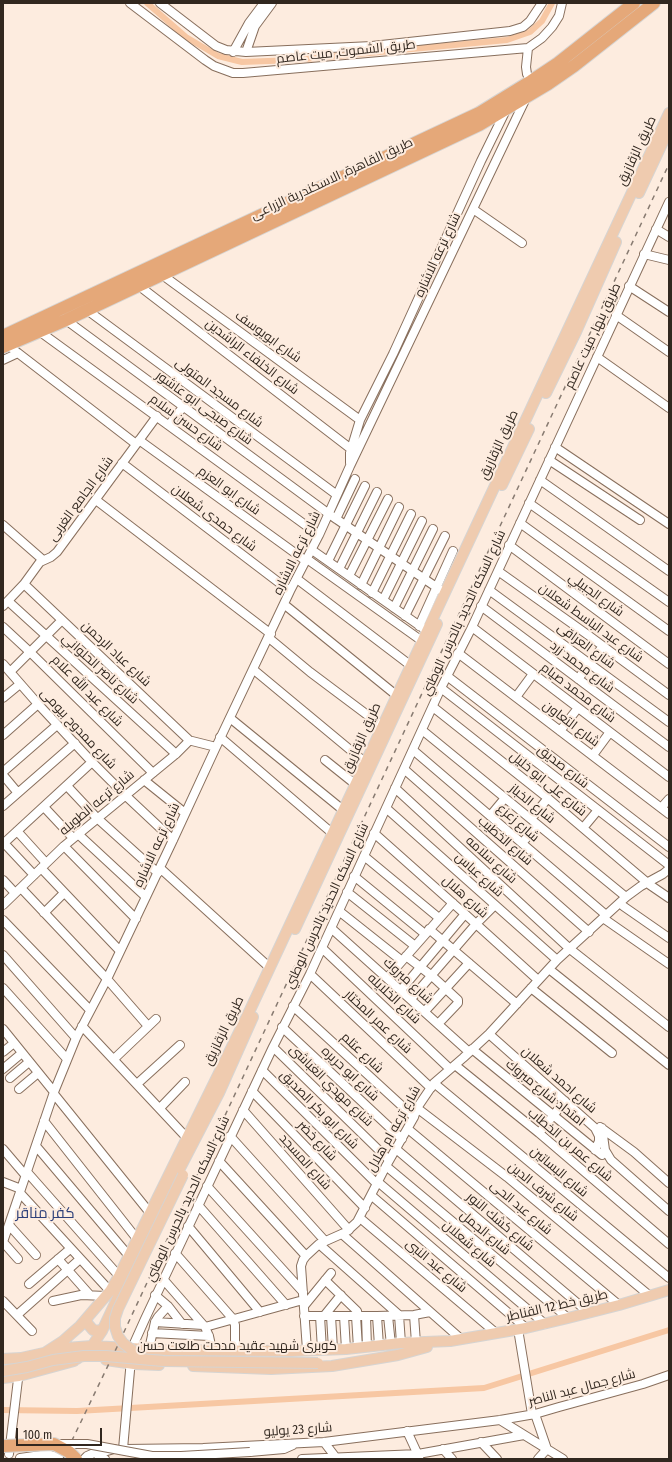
<!DOCTYPE html>
<html>
<head>
<meta charset="utf-8">
<style>
	body { margin:0 }
	#map { position:relative; width:672px; height:1462px; overflow:hidden; background:#fdecdf; font-family:"Fira Sans Condensed",sans-serif }
	canvas { display:block }
	.frame { position:absolute; inset:0; border:4px solid #31271f; pointer-events:none }
	.scale { position:absolute; left:16px; top:1428px; width:86px; height:18px; box-sizing:border-box; border:2px solid #31271f; border-top:0; padding-left:5px; font-size:12px; line-height:14px; white-space:nowrap; color:#31271f; -webkit-text-stroke:3px #fdecdf; paint-order:stroke }
</style>
</head>
<body>
<div id="map">
<canvas width="672" height="1462"></canvas>
<div class="frame"></div>
<div class="scale">100 m</div>
</div>
<script>
const ctx = document.querySelector('canvas').getContext('2d');
ctx.lineJoin = 'round';
function shape(rows) {
  const path = new Path2D();
  for (const r of rows) {
    path.moveTo(r[0], r[1]);
    for (let i = 2; i < r.length; i += 2) path.lineTo(r[i], r[i + 1]);
  }
  return path;
}
function strokePath(path, color, width, dash) {
  ctx.strokeStyle = color;
  ctx.lineWidth = width;
  ctx.lineCap = dash ? 'butt' : 'round';
  ctx.setLineDash(dash || []);
  ctx.stroke(path);
}
function label(font, color, halo, rows, align = 'center') {
  ctx.font = font + ' "Fira Sans Condensed",Cairo,sans-serif';
  ctx.lineWidth = 4;
  ctx.setLineDash([]);
  ctx.textBaseline = 'middle';
  ctx.strokeStyle = halo;
  ctx.fillStyle = color;
  for (const [text, x, y, turn = 0] of rows) {
    ctx.save();
    ctx.translate(x, y);
    ctx.rotate((+turn || 0) * Math.PI / 180);
    ctx.textAlign = isNaN(turn) ? turn : align;
    if (halo) ctx.strokeText(text, 0, 0);
    ctx.fillText(text, 0, 0);
    ctx.restore();
  }
}
const canal = shape([
	[147,3,186,37,218,56,242,62,295,60,507,40,530,32,542,21,552,3],
	[3,1410,77,1411,484,1388,669,1330]
]);
const minor = shape([
	[130,3,205,60,214,66,233,73,243,73,528,48,542,38,552,27,559,16,562,3],
	[160,3,216,46,226,50,246,52,372,46,510,31,523,27,530,21,542,3],
	[528,48,526,67,527,74,531,81],
	[233,52,249,23,264,3],
	[246,52,255,26,272,3],
	[473,209,522,243],
	[656,229,669,237],
	[644,254,669,260],
	[161,274,360,420],
	[138,285,351,449],
	[629,286,669,312],
	[87,310,337,495],
	[616,315,669,352],
	[66,320,329,514,445,593],
	[39,331,319,535],
	[18,353,136,444],
	[597,357,669,408],
	[3,360,18,353,8,345],
	[169,425,183,407],
	[139,440,306,561],
	[555,447,669,524],
	[549,460,640,520],
	[122,463,290,591],
	[350,463,350,453,360,420,393,354,481,161,506,110],
	[540,480,669,571],
	[96,500,271,634],
	[529,503,669,602],
	[336,519,355,479],
	[520,523,669,631],
	[3,525,43,560],
	[509,545,669,664],
	[312,550,427,631],
	[307,559,422,641],
	[328,561,365,486],
	[339,569,377,492],
	[498,571,588,635,669,695],
	[349,576,388,499],
	[297,579,410,665],
	[24,584,190,741],
	[361,585,399,507],
	[489,590,669,722],
	[372,593,411,514],
	[383,600,422,521],
	[8,601,176,754],
	[285,605,396,695],
	[3,606,24,584,40,562,51,557,57,552,157,416],
	[481,606,669,747],
	[394,608,433,529],
	[405,616,445,536],
	[419,626,453,551],
	[3,627,31,653,153,773],
	[472,627,669,777],
	[269,638,310,672,382,726],
	[458,653,669,814],
	[3,664,38,704,92,762,125,795,173,840],
	[254,670,366,763],
	[10,672,62,620],
	[447,676,669,847],
	[578,679,603,646],
	[441,688,669,865],
	[516,697,533,674],
	[3,698,20,684],
	[433,707,544,795,650,885,669,898],
	[230,718,343,810],
	[422,730,626,897],
	[560,731,578,708],
	[3,735,38,704],
	[220,737,332,833],
	[413,750,606,915],
	[593,755,610,732],
	[325,760,355,784],
	[404,769,589,932],
	[3,772,57,725],
	[3,775,18,793],
	[144,780,185,813],
	[67,786,97,818,158,873],
	[395,788,570,949,669,1027],
	[3,806,75,743],
	[44,807,73,838],
	[386,808,557,960],
	[661,808,669,799],
	[490,816,505,798],
	[531,819,548,798],
	[583,828,598,810],
	[17,831,46,863],
	[374,833,465,914,538,980],
	[78,834,146,897],
	[4,843,34,875],
	[522,843,538,825],
	[3,844,92,762],
	[64,846,136,919],
	[364,856,439,918],
	[41,868,120,951],
	[160,868,269,967],
	[354,876,425,934],
	[3,880,15,893],
	[21,888,107,979,148,1026],
	[347,892,415,946],
	[3,905,64,846,176,754,189,741,192,741,216,747],
	[623,906,669,938],
	[339,911,402,961],
	[44,913,64,893],
	[603,918,669,964],
	[3,920,90,1010],
	[331,928,469,1052],
	[429,929,517,1004],
	[322,948,450,1069],
	[3,955,76,1038],
	[406,956,432,976,458,1000,458,1003,438,1024],
	[549,969,669,1065],
	[310,974,431,1088],
	[387,978,453,903],
	[3,988,67,1059],
	[531,988,612,1053],
	[401,990,465,914],
	[411,999,476,924,495,905],
	[293,1006,414,1117],
	[425,1011,469,963],
	[82,1026,187,1138],
	[282,1027,402,1139],
	[3,1029,54,1092],
	[489,1034,595,1128,599,1136,599,1141,595,1150],
	[273,1047,389,1160],
	[472,1049,602,1155],
	[3,1052,14,1043],
	[114,1059,156,1019],
	[455,1065,539,1133,669,1244],
	[3,1069,22,1053],
	[262,1070,377,1184],
	[10,1078,29,1062],
	[434,1083,669,1278],
	[137,1084,180,1045],
	[19,1089,38,1073],
	[252,1091,365,1208],
	[54,1094,150,1213],
	[160,1108,185,1082],
	[417,1108,507,1177,650,1296],
	[243,1110,349,1230],
	[44,1121,137,1239],
	[600,1127,634,1152,669,1183],
	[602,1128,605,1150,611,1160,669,1211],
	[408,1129,619,1305],
	[539,1133,565,1101],
	[230,1136,325,1241],
	[36,1146,129,1256],
	[3,1149,26,1176],
	[396,1149,589,1313],
	[219,1161,306,1256],
	[386,1166,568,1318],
	[27,1172,119,1276],
	[3,1182,21,1189],
	[378,1182,545,1324],
	[207,1186,303,1292],
	[20,1193,110,1291],
	[372,1196,526,1328],
	[198,1205,286,1305],
	[360,1218,496,1333],
	[9,1225,36,1255],
	[188,1226,260,1312],
	[342,1234,461,1339],
	[3,1242,54,1092,76,1038,107,979,173,840,216,747,290,591,319,535,350,466,526,98],
	[3,1242,18,1259],
	[319,1244,399,1315,401,1343],
	[175,1253,233,1319,235,1325,235,1350],
	[58,1259,89,1294],
	[163,1279,205,1327,209,1336,212,1350],
	[325,1280,357,1311,358,1316],
	[29,1284,70,1249],
	[155,1295,168,1306,182,1324],
	[3,1301,32,1331],
	[53,1301,81,1295,106,1296],
	[304,1306,331,1273],
	[17,1315,80,1259],
	[414,1315,416,1343],
	[304,1316,377,1316,414,1315,430,1312],
	[320,1316,322,1350],
	[324,1316,341,1295],
	[331,1316,333,1349],
	[344,1316,346,1349],
	[356,1316,358,1348],
	[366,1316,367,1347],
	[377,1316,379,1346],
	[388,1316,391,1345],
	[155,1322,203,1325],
	[205,1327,303,1300],
	[518,1329,532,1414],
	[152,1333,209,1336],
	[149,1349,155,1322,158,1317,168,1306],
	[307,1350,301,1266,303,1260,306,1256,319,1244,346,1232,357,1222,386,1166,414,1117,417,1108,434,1083,463,1058,489,1034,557,960,626,897,641,886,663,874,669,869],
	[535,1414,547,1449,538,1459],
	[500,1420,563,1459],
	[407,1431,419,1457],
	[324,1442,337,1459],
	[481,1442,497,1459],
	[123,1449,132,1348,145,1319,273,1047,310,974,441,688,472,627,669,202],
	[125,1449,203,1448,324,1442,500,1420,535,1414,559,1407,643,1384,669,1375],
	[443,1449,452,1459],
	[250,1452,284,1449,293,1445],
	[9,1454,19,1371],
	[97,1454,114,1449],
	[20,1458,41,1455,51,1455,66,1459],
	[84,1459,87,1456,94,1453,100,1455,105,1459],
	[302,1459,418,1454,524,1435]
]);
const major = shape([
	[639,193,669,129],
	[546,393,576,332,616,242],
	[502,485,529,429],
	[295,929,437,624],
	[87,1319,87,1323,93,1330,102,1331],
	[46,1352,63,1341,80,1326,110,1291,119,1276,250,1010,669,113],
	[3,1359,21,1358,66,1348,92,1346,167,1350,292,1351,346,1349,401,1343,450,1341,526,1328,568,1318,619,1305,669,1290],
	[77,1359,92,1346,102,1331,162,1203,219,1093,253,1017],
	[106,1360,134,1364,159,1365],
	[193,1366,271,1369,332,1366,398,1355,427,1347],
	[3,1378,19,1376,74,1361]
]);
const highway = shape([
	[3,336,479,113,531,81,558,63,634,3],
	[3,347,66,320,479,125,548,84,574,66,654,3]
]);
const rail = shape([
	[63,1459,117,1347,669,164]
]);
const minorBridge = shape([
	[54,1444,87,1444,152,1456,181,1456,250,1452]
]);
const majorBridge = shape([
	[136,1353,123,1343,118,1336,115,1327,115,1318,118,1309,183,1175],
	[3,1371,27,1367,53,1360,84,1356,106,1356,163,1361,318,1363]
]);
const highwayBridge = shape([
	[3,1446,54,1444,69,1452,76,1459]
]);
const streetNames = [
	["طريق الشموت, ميت عاصم",346,52,-6],
	["طريق الزقازيق",637,151,-65],
	["طريق القاهرة, الاسكندرية الزراعى",332,179,-25],
	["شارع ترعه الاشاره",438,255,-65],
	["طريق بنها, ميت عاصم",593,336,-65],
	["شارع ابويوسف",268,337,36],
	["شارع الخلفاء الراشدين",252,357,38],
	["شارع مسجد المتولى",219,393,37],
	["شارع صبحى ابو عاشور",204,408,36],
	["شارع حسن سلام",186,423,36],
	["طريق الزقازيق",499,445,-65],
	["شارع ابو العزم",229,491,36],
	["شارع الجامع الغربى",81,499,-54],
	["شارع حمدى شعلان",214,518,37],
	["شارع ترعه الاشاره",297,553,-64],
	["شارع الجبيلي",596,595,36],
	["شارع السكه الحديد بالحرس الوطني",464,613,-65],
	["شارع عبد الباسط شعلان",591,623,36],
	["شارع العراقى",586,646,36],
	["شارع عباد الرحمن",116,654,43],
	["شارع محمد زرد",582,667,37],
	["شارع ناصر الحلواني",100,669,42],
	["شارع عبد الله علام",87,691,45],
	["شارع محمد صيام",578,693,37],
	["شارع التعاون",571,724,37],
	["شارع ممدوح بيومى",78,729,47],
	["طريق الزقازيق",362,738,-66],
	["شارع صديق",563,767,38],
	["شارع على ابو خليل",548,784,39],
	["شارع ترعه الطويله",97,803,-40],
	["شارع الخباز",532,804,39],
	["شارع زعزع",518,823,41],
	["شارع الخطيب",505,841,41],
	["شارع ترعه الاشاره",157,845,-65],
	["شارع سلامه",491,860,42],
	["شارع عباس",479,875,42],
	["شارع هلال",465,897,42],
	["شارع السكه الحديد بالحرس الوطني",327,906,-65],
	["شارع مبروك",408,981,42],
	["شارع الخلايله",394,999,43],
	["شارع عمر المختار",378,1022,43],
	["طريق الزقازيق",224,1031,-64],
	["شارع عتلم",362,1053,43],
	["شارع ابو حريره",350,1074,43],
	["شارع احمد شعلان",559,1080,41],
	["شارع مهدي الغباشى",331,1086,44],
	["امتداد شارع مبروك",545,1093,39],
	["شارع ابو بكر الصديق",319,1110,45],
	["شارع ترعه ام هلال",394,1129,-61],
	["شارع خضر",317,1141,46],
	["شارع عمر بن الخطاب",570,1145,40],
	["شارع المسجد",305,1162,48],
	["شارع البساتين",559,1172,40],
	["شارع شرف الدين",543,1192,39],
	["شارع السكه الحديد بالحرس الوطني",188,1199,-65],
	["شارع عبد الحى",521,1208,40],
	["شارع كشك النور",500,1222,40],
	["شارع الجمل",485,1233,40],
	["شارع شعلان",469,1244,40],
	["شارع عبد النبى",436,1266,40],
	["طريق خط 12 القناطر",557,1306,-13],
	["كوبرى شهيد عقيد مدحت طلعت حسن",237,1346],
	["شارع جمال عبد الناصر",582,1388,-15],
	["شارع 23 يوليو",298,1430,-4]
];
const quarterNames = [
	["كفر مناقر",45,1214]
];
strokePath(canal, '#f7c7a3', 6);
strokePath(minor, '#886f5d', 10);
strokePath(major, '#d6d4d2', 12);
strokePath(highway, '#d6d4d2', 14);
strokePath(minor, '#fff', 8);
strokePath(major, '#efcbaf', 10);
strokePath(highway, '#e5a879', 12);
strokePath(rail, '#887b71', 1.5, [5, 5]);
strokePath(minorBridge, '#886f5d', 10, []);
strokePath(majorBridge, '#d6d4d2', 12, []);
strokePath(highwayBridge, '#d6d4d2', 14, []);
strokePath(minorBridge, '#fff', 8);
strokePath(majorBridge, '#efcbaf', 10);
strokePath(highwayBridge, '#e5a879', 12);
label('13px', '#31271f', '#fdecdf', streetNames);
label('15px', '#2e407a', '#fdecdf', quarterNames);
</script>
</body>
</html>
